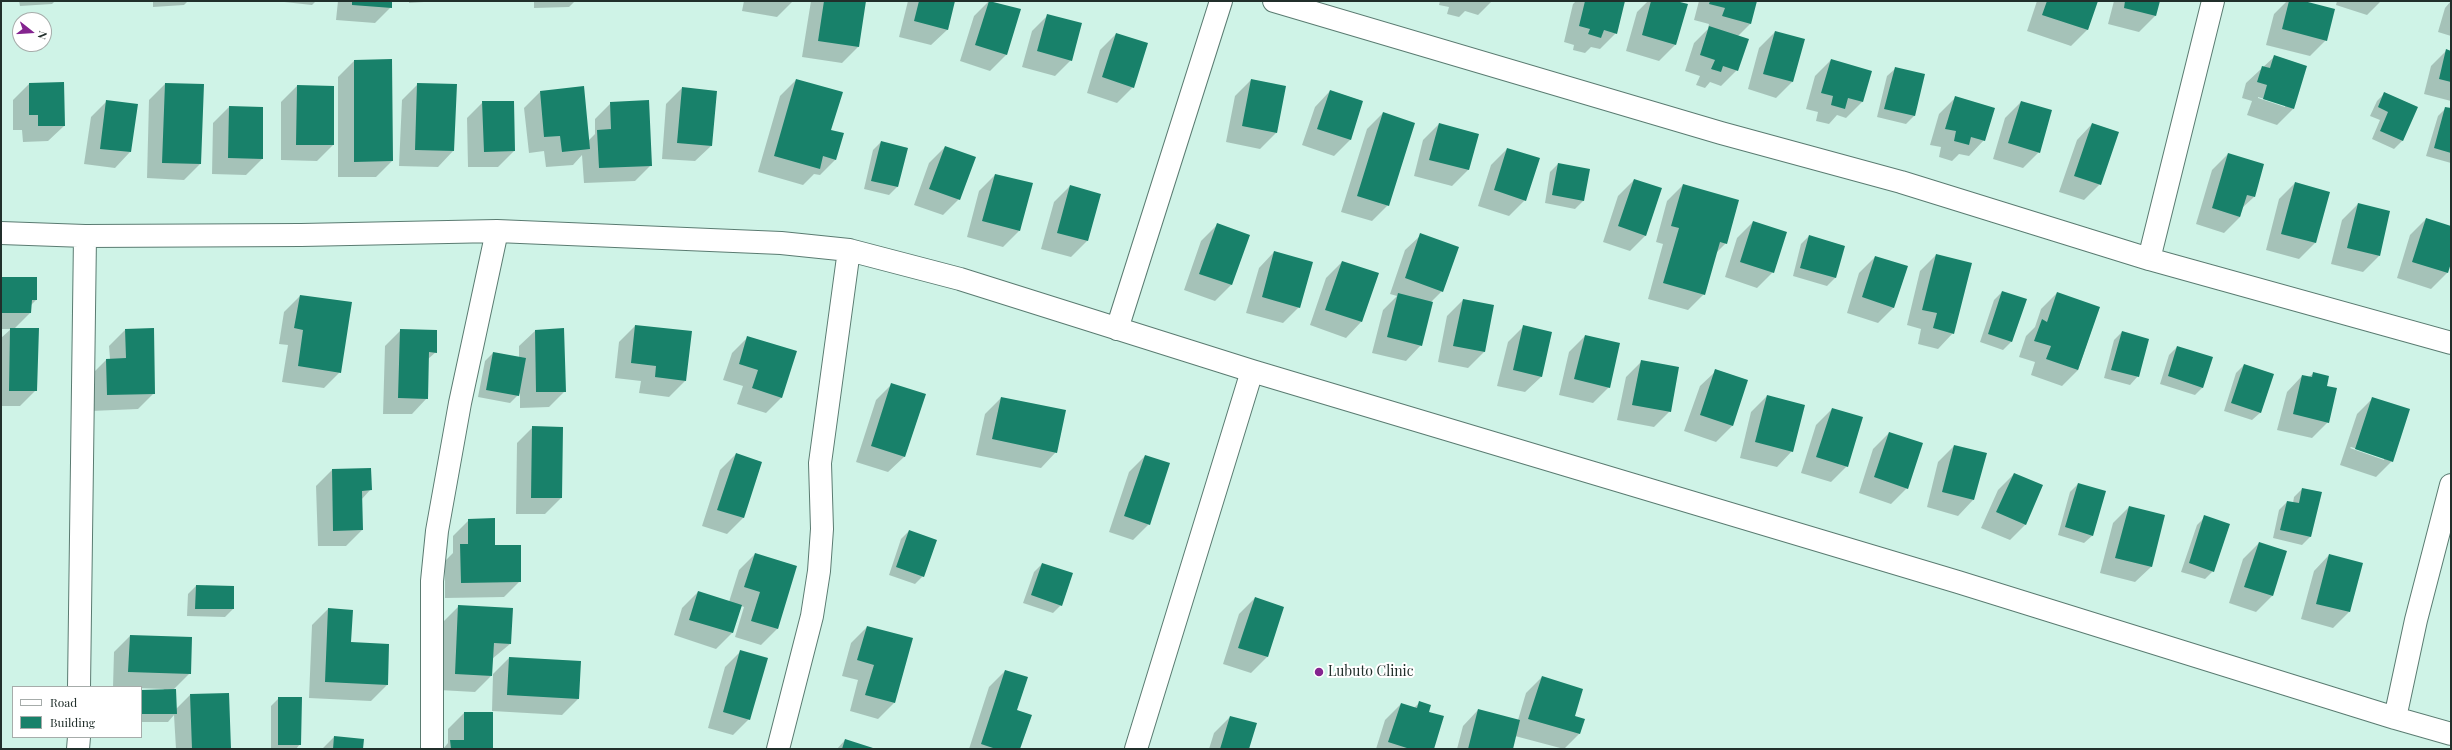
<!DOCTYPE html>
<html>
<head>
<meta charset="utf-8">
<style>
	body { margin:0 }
	#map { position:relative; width:2452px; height:750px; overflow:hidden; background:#cff3e7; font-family:"Playfair Display",serif }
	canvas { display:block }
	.frame { position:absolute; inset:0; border:2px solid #212f2b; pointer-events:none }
	.legend { position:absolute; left:12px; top:686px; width:130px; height:52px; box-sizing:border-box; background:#fff; border:1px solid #a6acaa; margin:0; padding:5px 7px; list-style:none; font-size:12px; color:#212f2b }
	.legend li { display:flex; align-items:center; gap:8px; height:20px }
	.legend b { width:20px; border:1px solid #a6acaa }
	.north { position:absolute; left:12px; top:12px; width:40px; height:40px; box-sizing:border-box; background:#fff; border:1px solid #a6acaa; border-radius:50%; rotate:107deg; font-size:11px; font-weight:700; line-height:16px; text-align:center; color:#212f2b }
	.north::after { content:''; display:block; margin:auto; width:14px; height:18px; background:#84248f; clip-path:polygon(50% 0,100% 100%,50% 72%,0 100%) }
</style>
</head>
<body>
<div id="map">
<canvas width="2452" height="750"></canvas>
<div class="frame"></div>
<ul class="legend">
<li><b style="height:5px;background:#fff"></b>Road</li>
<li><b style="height:11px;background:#18816a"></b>Building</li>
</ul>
<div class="north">N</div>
</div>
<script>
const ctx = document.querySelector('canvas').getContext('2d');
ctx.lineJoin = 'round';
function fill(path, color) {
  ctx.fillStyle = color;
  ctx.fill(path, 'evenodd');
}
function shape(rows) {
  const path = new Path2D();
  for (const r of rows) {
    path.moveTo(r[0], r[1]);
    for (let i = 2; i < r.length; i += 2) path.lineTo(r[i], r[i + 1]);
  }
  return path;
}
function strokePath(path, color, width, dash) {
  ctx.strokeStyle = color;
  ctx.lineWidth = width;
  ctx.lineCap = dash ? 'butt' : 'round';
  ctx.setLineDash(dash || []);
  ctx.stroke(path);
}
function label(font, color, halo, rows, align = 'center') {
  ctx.font = font + ' "Playfair Display",serif';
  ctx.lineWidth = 4;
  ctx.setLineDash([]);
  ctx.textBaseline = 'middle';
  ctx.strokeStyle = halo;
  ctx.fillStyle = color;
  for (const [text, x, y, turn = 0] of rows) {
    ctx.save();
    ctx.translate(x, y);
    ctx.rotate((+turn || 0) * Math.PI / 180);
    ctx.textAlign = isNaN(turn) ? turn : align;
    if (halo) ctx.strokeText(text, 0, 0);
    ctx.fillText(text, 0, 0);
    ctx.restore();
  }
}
const shadow = shape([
	[19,1,55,1,52,4,20,6],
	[153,1,188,1,184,5,153,7],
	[275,1,316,1,312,5],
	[338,1,391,1,391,7,375,23,336,20],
	[409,1,439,1,409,3],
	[534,1,575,1,569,7,534,8],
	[744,1,793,1,777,17,742,11],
	[811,1,865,1,858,47,842,63,802,57],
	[908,1,954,1,947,30,931,45,899,37],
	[989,1,1020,10,1006,55,990,71,960,61,974,16],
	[1440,1,1492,1,1478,15,1465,11,1459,17,1447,14,1449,7,1439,5],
	[1576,1,1624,1,1616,33,1600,49,1591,47,1585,53,1573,50,1574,45,1564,42,1573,4],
	[1648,1,1672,1,1675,45,1659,61,1626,51,1637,12],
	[1699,1,1756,1,1750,24,1738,36,1737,70,1721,86,1710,82,1705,88,1696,85,1700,76,1685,71,1694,43,1708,29,1709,24,1694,20],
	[2037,1,2097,1,2087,30,2071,46,2027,31],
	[2114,1,2159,1,2155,16,2139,32,2108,24],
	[2287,1,2300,1,2326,40,2310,56,2266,45,2274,14],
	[2337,1,2381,1,2367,15,2336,5],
	[2451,1,2451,36,2438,32,2445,8],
	[1048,15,1071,60,1055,76,1022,67,1032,31],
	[1775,32,1792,82,1776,98,1748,89,1759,48],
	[1116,34,1133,87,1117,103,1087,93,1100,50],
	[2447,50,2451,52,2451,101,2424,94,2431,66],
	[2274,57,2293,109,2277,125,2247,115,2252,101,2242,98,2246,83],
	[2258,97,2285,105,2285,107,2258,98],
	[1831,60,1870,72,1862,102,1846,118,1837,115,1829,124,1816,121,1818,112,1806,109,1815,76],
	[354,61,392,161,376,177,338,177,338,77],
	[1896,68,1924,75,1914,116,1906,124,1877,117,1887,76],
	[796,80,830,131,836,159,820,175,814,174,803,185,758,172,780,96],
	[1251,80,1276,133,1260,149,1226,142,1235,96],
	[29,84,64,126,48,141,23,142,22,130,13,130,13,100],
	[165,84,200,164,184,180,147,178,149,100],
	[418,84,453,151,438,167,399,166,402,100],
	[297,86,333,145,317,161,281,160,281,102],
	[682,88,711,146,695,161,662,159,666,104],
	[1330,91,1362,101,1350,140,1334,156,1302,145,1315,107],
	[540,92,588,141,595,134,595,119,611,103,651,165,635,181,584,183,582,155,573,165,546,167,544,151,529,153,524,108],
	[2385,93,2417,107,2402,141,2394,149,2372,139,2380,120,2370,116,2377,101],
	[1955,98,1984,140,1969,156,1959,154,1952,161,1939,157,1941,147,1930,145,1939,114],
	[107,101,130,152,115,168,84,164,91,117],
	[483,102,514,151,498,167,468,167,467,118],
	[2021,102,2039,152,2023,168,1993,159,2005,118],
	[229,107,262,159,246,175,212,174,213,123],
	[2446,108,2451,109,2451,163,2426,156,2438,116],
	[1383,113,1388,205,1372,221,1341,212,1367,129],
	[1439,124,1478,134,1468,170,1452,186,1414,176,1423,140],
	[2092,124,2100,184,2084,200,2059,192,2077,140],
	[881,142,907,148,897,187,889,195,864,189,873,150],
	[945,147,959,199,943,215,914,205,929,163],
	[1507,149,1525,200,1509,216,1478,206,1491,165],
	[2228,154,2254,197,2242,208,2240,217,2224,233,2196,224,2212,170],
	[1558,164,1589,170,1583,201,1575,209,1545,203,1550,172],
	[995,175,1019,231,1003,247,967,237,979,191],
	[1634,180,1646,235,1630,251,1603,242,1618,196],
	[2295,183,2315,243,2299,259,2266,250,2279,199],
	[1683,185,1726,243,1716,253,1704,294,1688,310,1648,299,1663,244,1656,242,1667,201],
	[1070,186,1087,241,1071,257,1041,249,1054,202],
	[2358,204,2379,256,2363,272,2331,264,2342,220],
	[2426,219,2451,227,2451,260,2447,273,2431,289,2397,278,2410,235],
	[1753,222,1773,272,1757,288,1725,277,1737,238],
	[1217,225,1248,235,1231,285,1215,301,1184,290,1201,241],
	[1421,235,1442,291,1431,302,1421,345,1406,361,1372,353,1383,310,1397,296,1390,294,1405,250],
	[1809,236,1844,246,1835,278,1827,286,1793,276,1801,244],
	[1274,252,1299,307,1283,323,1246,313,1259,268],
	[1936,255,1953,333,1938,349,1918,344,1921,329,1907,325,1920,271],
	[1875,257,1894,307,1878,323,1847,313,1859,273],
	[1342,262,1361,322,1346,338,1310,325,1326,278],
	[1,278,36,300,31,305,30,313,14,329,36,390,20,406,1,406,1,338,11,329,1,329],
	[2002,292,2025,300,2011,342,2003,350,1980,342,1994,300],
	[2057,293,2099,308,2078,370,2062,386,2031,375,2035,362,2019,357,2026,336,2035,327,2041,309],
	[300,296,340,372,324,388,282,382,288,345,279,344,284,312],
	[1463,300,1493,306,1484,352,1468,368,1438,362,1447,316],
	[635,326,685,381,669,397,639,393,641,381,615,378,619,342],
	[1524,326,1541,377,1525,392,1497,386,1508,342],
	[125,330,154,393,138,409,91,411,91,375,106,360,110,359,109,346],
	[401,330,436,352,428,359,427,398,412,414,383,414,385,346],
	[563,330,565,391,549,407,520,408,520,393,510,403,478,397,485,361,493,353,519,358,519,346,535,331],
	[2122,332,2138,376,2130,385,2104,378,2114,340],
	[1585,336,1609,387,1593,403,1559,395,1569,352],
	[748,337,782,397,766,413,737,404,743,386,723,380,732,353],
	[2177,347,2203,387,2195,395,2160,384,2169,355],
	[1641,362,1670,411,1654,427,1617,420,1626,377],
	[2244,365,2261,412,2252,420,2224,411,2236,373],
	[1716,371,1747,381,1732,426,1716,442,1684,431,1700,386],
	[2314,373,2326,387,2328,422,2312,438,2277,430,2287,392,2302,376,2309,377],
	[892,384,904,457,888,472,856,462,876,400],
	[1767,396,1792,451,1777,467,1740,458,1751,412],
	[1001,398,1065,411,1056,452,1041,468,976,455,985,414],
	[2373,398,2392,461,2376,477,2340,465,2357,414],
	[2351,447,2384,458,2384,460,2350,448],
	[1832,409,1847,466,1831,482,1801,473,1816,425],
	[533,427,562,428,561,498,545,514,516,514,517,443],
	[1889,433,1907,488,1891,504,1859,493,1873,449],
	[1954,446,1973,500,1958,516,1927,507,1938,462],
	[736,454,761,462,743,518,727,534,702,526,720,470],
	[1145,456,1149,524,1133,540,1109,532,1129,472],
	[332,470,371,489,361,500,362,530,346,546,318,546,316,486],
	[2014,474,2026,524,2010,540,1981,528,1998,490],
	[2078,484,2093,535,2084,543,2058,535,2070,492],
	[2302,489,2320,492,2310,537,2302,545,2273,538,2279,510,2287,502,2293,503,2294,497],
	[2129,507,2151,567,2135,582,2100,573,2113,523],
	[2205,517,2213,571,2205,579,2181,572,2197,525],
	[469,520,520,581,504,597,445,598,445,561,453,553,453,536],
	[909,531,923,576,915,584,889,575,901,539],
	[2259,543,2286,551,2272,596,2256,612,2229,603,2243,559],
	[755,554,796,566,777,629,761,645,735,637,744,607,741,606,732,633,716,649,674,635,682,608,698,592,729,602,739,570],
	[2329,555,2349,612,2333,628,2301,619,2314,571],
	[1042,564,1061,605,1053,613,1023,603,1034,572],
	[196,586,233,587,233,609,225,617,187,616,188,594],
	[1255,598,1283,607,1267,657,1251,673,1223,664,1239,614],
	[459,606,510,644,492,659,491,676,475,692,439,690,443,622],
	[328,609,350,643,388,645,387,685,371,701,309,698,312,625],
	[867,627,894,703,878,719,850,711,858,680,842,676,851,643],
	[130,636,191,638,190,673,173,690,176,709,190,695,230,749,176,749,174,715,168,722,141,722,141,691,163,691,164,689,113,687,114,652],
	[741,651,749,719,733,735,708,728,725,667],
	[509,658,580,662,578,699,562,715,492,711,493,674],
	[1005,671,1019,749,969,749,989,687],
	[1542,677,1574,717,1579,734,1564,749,1515,736,1512,749,1457,749,1463,726,1478,710,1518,720,1526,693],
	[279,698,300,744,296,749,271,749,271,706],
	[1420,702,1428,713,1433,749,1376,749,1385,720,1401,704,1414,708],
	[464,713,492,749,443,749,448,743,448,729],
	[1230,717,1248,749,1209,749,1214,733],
	[334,737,362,749,322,749],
	[845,740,872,749,837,749]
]);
const building = shape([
	[352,1,392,1,392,8,352,5],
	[824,1,866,1,859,47,818,41],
	[919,1,955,1,948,30,914,21],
	[989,1,1021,9,1007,55,975,45],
	[1585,1,1625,1,1617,34,1604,30,1601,38,1588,34,1590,29,1579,26],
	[1651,1,1676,1,1688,4,1676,45,1642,35],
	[1710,1,1757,1,1751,24,1722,16,1725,8,1709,4],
	[2047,1,2098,1,2088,30,2042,15],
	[2125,1,2160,1,2156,16,2124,8],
	[2289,1,2304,1,2335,9,2327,41,2282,29],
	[1047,14,1082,23,1072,61,1037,51],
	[1709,26,1749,39,1738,71,1723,66,1721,72,1711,69,1715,60,1700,55],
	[1775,31,1805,39,1793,82,1763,74],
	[1116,33,1148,43,1134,88,1102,77],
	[2446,49,2451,51,2451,82,2439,79],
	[2274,55,2307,66,2294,109,2263,99,2267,85,2257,82,2262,66,2270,68],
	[392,59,393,161,354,162,354,60],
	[1831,59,1872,71,1863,102,1848,98,1845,109,1831,105,1833,96,1821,93],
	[1895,67,1925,74,1915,116,1884,109],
	[796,79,843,92,831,130,844,133,836,160,823,156,820,169,774,156],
	[1251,79,1286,86,1277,133,1242,126],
	[64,82,65,126,38,126,38,115,29,115,29,83],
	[165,83,204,84,201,164,162,163],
	[417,83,457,84,454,151,415,150],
	[297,85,334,86,334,145,296,145],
	[584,86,590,149,562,152,560,136,544,137,540,91],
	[682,87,717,91,712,146,677,143],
	[1330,90,1363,101,1351,140,1317,129],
	[2384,92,2418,107,2403,141,2380,131,2388,112,2378,107],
	[1955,96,1995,108,1985,141,1971,137,1969,145,1954,141,1956,131,1945,129],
	[106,100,138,104,131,152,100,149],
	[649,100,652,166,599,168,597,130,611,129,610,102],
	[482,101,514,101,515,151,484,152],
	[2021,101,2052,110,2040,153,2008,143],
	[229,106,263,107,263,159,228,158],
	[2445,107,2451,108,2451,153,2434,148],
	[1383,112,1415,123,1389,206,1357,196],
	[1439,123,1479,134,1469,170,1429,160],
	[2092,123,2119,132,2101,185,2074,176],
	[881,141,908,148,898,187,871,181],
	[945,146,976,157,960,200,929,189],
	[1507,148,1540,158,1526,201,1494,190],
	[2228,153,2264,164,2255,197,2247,195,2240,217,2212,208],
	[1558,163,1590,169,1584,201,1552,195],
	[995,174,1033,183,1020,231,982,221],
	[1634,179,1662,188,1646,236,1618,226],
	[2295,182,2330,192,2316,243,2281,234],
	[1683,184,1739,200,1727,244,1720,242,1705,295,1663,283,1679,228,1671,226],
	[1070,185,1101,194,1088,241,1057,233],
	[2358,203,2390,211,2380,256,2347,248],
	[2426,218,2451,226,2451,263,2448,273,2412,262],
	[1753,221,1787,232,1774,273,1740,262],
	[1217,223,1250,235,1232,285,1199,274],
	[1420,233,1459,247,1443,292,1405,278],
	[1809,235,1845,246,1836,278,1800,268],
	[1274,251,1313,262,1300,308,1262,297],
	[1936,254,1972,263,1954,334,1933,328,1937,313,1922,310],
	[1875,256,1908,266,1894,308,1862,297],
	[1342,261,1379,273,1362,322,1325,310],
	[1,277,37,277,37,300,32,300,31,313,1,313],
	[2002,291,2027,299,2012,342,1988,334],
	[2057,292,2100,307,2078,370,2046,359,2051,346,2034,341,2042,319,2047,322],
	[1398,293,1433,302,1422,346,1387,337],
	[300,295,352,302,341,373,298,366,303,330,294,328],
	[1463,299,1494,305,1485,352,1453,346],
	[635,325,692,331,686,381,655,377,656,366,631,363],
	[1523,325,1552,332,1542,377,1513,370],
	[10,328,39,328,37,391,9,391],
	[154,328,155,394,107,395,106,359,126,358,125,329],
	[564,328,566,392,536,392,535,330],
	[400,329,437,330,437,353,429,352,428,399,398,398],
	[2122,331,2149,339,2139,377,2111,370],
	[1585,335,1620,343,1610,388,1574,379],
	[747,336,797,351,782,398,752,388,758,370,739,364],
	[2177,346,2213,357,2203,388,2168,376],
	[493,352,526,358,519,396,486,390],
	[1641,360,1679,367,1671,412,1632,405],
	[2244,364,2274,374,2261,413,2231,403],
	[1715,369,1748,380,1733,426,1700,415],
	[2313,372,2329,376,2327,386,2337,388,2329,423,2293,414,2302,375,2312,377],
	[891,383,926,394,905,457,871,446],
	[1767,395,1805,405,1793,452,1755,442],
	[1001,397,1066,410,1057,453,992,439],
	[2372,397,2410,409,2393,462,2355,449],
	[1832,408,1863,417,1848,467,1816,457],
	[532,426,563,427,562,498,531,498],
	[1889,432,1923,443,1908,489,1874,477],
	[1954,445,1987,453,1974,500,1942,492],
	[736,453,762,462,744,518,717,510],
	[1145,455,1170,463,1150,525,1124,516],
	[371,468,372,490,362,491,363,530,333,531,332,469],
	[2014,473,2043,485,2026,525,1996,512],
	[2078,483,2106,491,2093,536,2065,527],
	[2302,488,2322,492,2311,537,2280,530,2287,501,2299,503],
	[2129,506,2165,515,2152,567,2115,558],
	[2204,515,2230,524,2214,572,2189,563],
	[495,518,495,545,521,545,521,582,461,583,460,544,468,544,468,519],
	[909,530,937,540,924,577,896,567],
	[2259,542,2287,551,2273,596,2244,587],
	[755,553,797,566,778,629,751,621,760,592,744,587],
	[2329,554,2363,563,2350,612,2316,604],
	[1042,563,1073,573,1062,606,1031,595],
	[196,585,234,586,234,609,195,609],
	[698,591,742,605,733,633,689,620],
	[1255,597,1284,607,1268,657,1238,648],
	[458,605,513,608,511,644,494,643,492,676,455,674],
	[328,608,353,610,351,642,389,644,388,685,325,682],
	[867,626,913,638,895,703,865,695,874,665,857,660],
	[130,635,192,637,191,674,128,672],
	[740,650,768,658,750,720,723,712],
	[509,657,581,661,579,699,507,695],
	[1005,670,1028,677,1017,710,1032,715,1020,749,996,749,981,744],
	[1542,676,1583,689,1575,716,1585,719,1580,734,1528,719],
	[176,689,177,714,141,714,141,690],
	[229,693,231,749,192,749,190,694],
	[278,697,302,697,301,745,278,745],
	[1419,701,1431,705,1429,712,1444,716,1434,749,1410,749,1388,742,1401,703,1417,708],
	[1478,709,1520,720,1513,749,1468,749],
	[464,712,493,712,493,749,451,749,450,740,464,740],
	[1230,716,1257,723,1249,749,1220,749],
	[334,736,364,739,363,749,333,749],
	[845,739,873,748,873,749,842,749]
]);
const street = shape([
	[1274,1,1721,133,1901,182,2149,259,2451,343],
	[1,233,85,236,301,235,497,231,781,243,849,250,960,279,1252,371,1958,582,2395,718,2451,734],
	[2149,259,2213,1],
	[1117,329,1221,1],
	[79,687,85,236],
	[2395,718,2416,620,2451,485],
	[78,749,79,737],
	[432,749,432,581,437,531,460,403,497,231],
	[778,749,812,616,819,571,822,529,820,463,849,250],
	[1136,749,1252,371]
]);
const markers = [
	[1319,672,5,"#84248f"]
];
const poiNames = [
	["Lubuto Clinic",1328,672]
];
fill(shadow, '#0003');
fill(building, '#18816a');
strokePath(street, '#5a7b71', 24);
strokePath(street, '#fff', 22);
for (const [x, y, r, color] of markers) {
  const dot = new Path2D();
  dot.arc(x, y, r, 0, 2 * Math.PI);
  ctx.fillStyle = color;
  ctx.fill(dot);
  strokePath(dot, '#fff', 1.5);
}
label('14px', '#212f2b', '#fff', poiNames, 'left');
</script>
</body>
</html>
